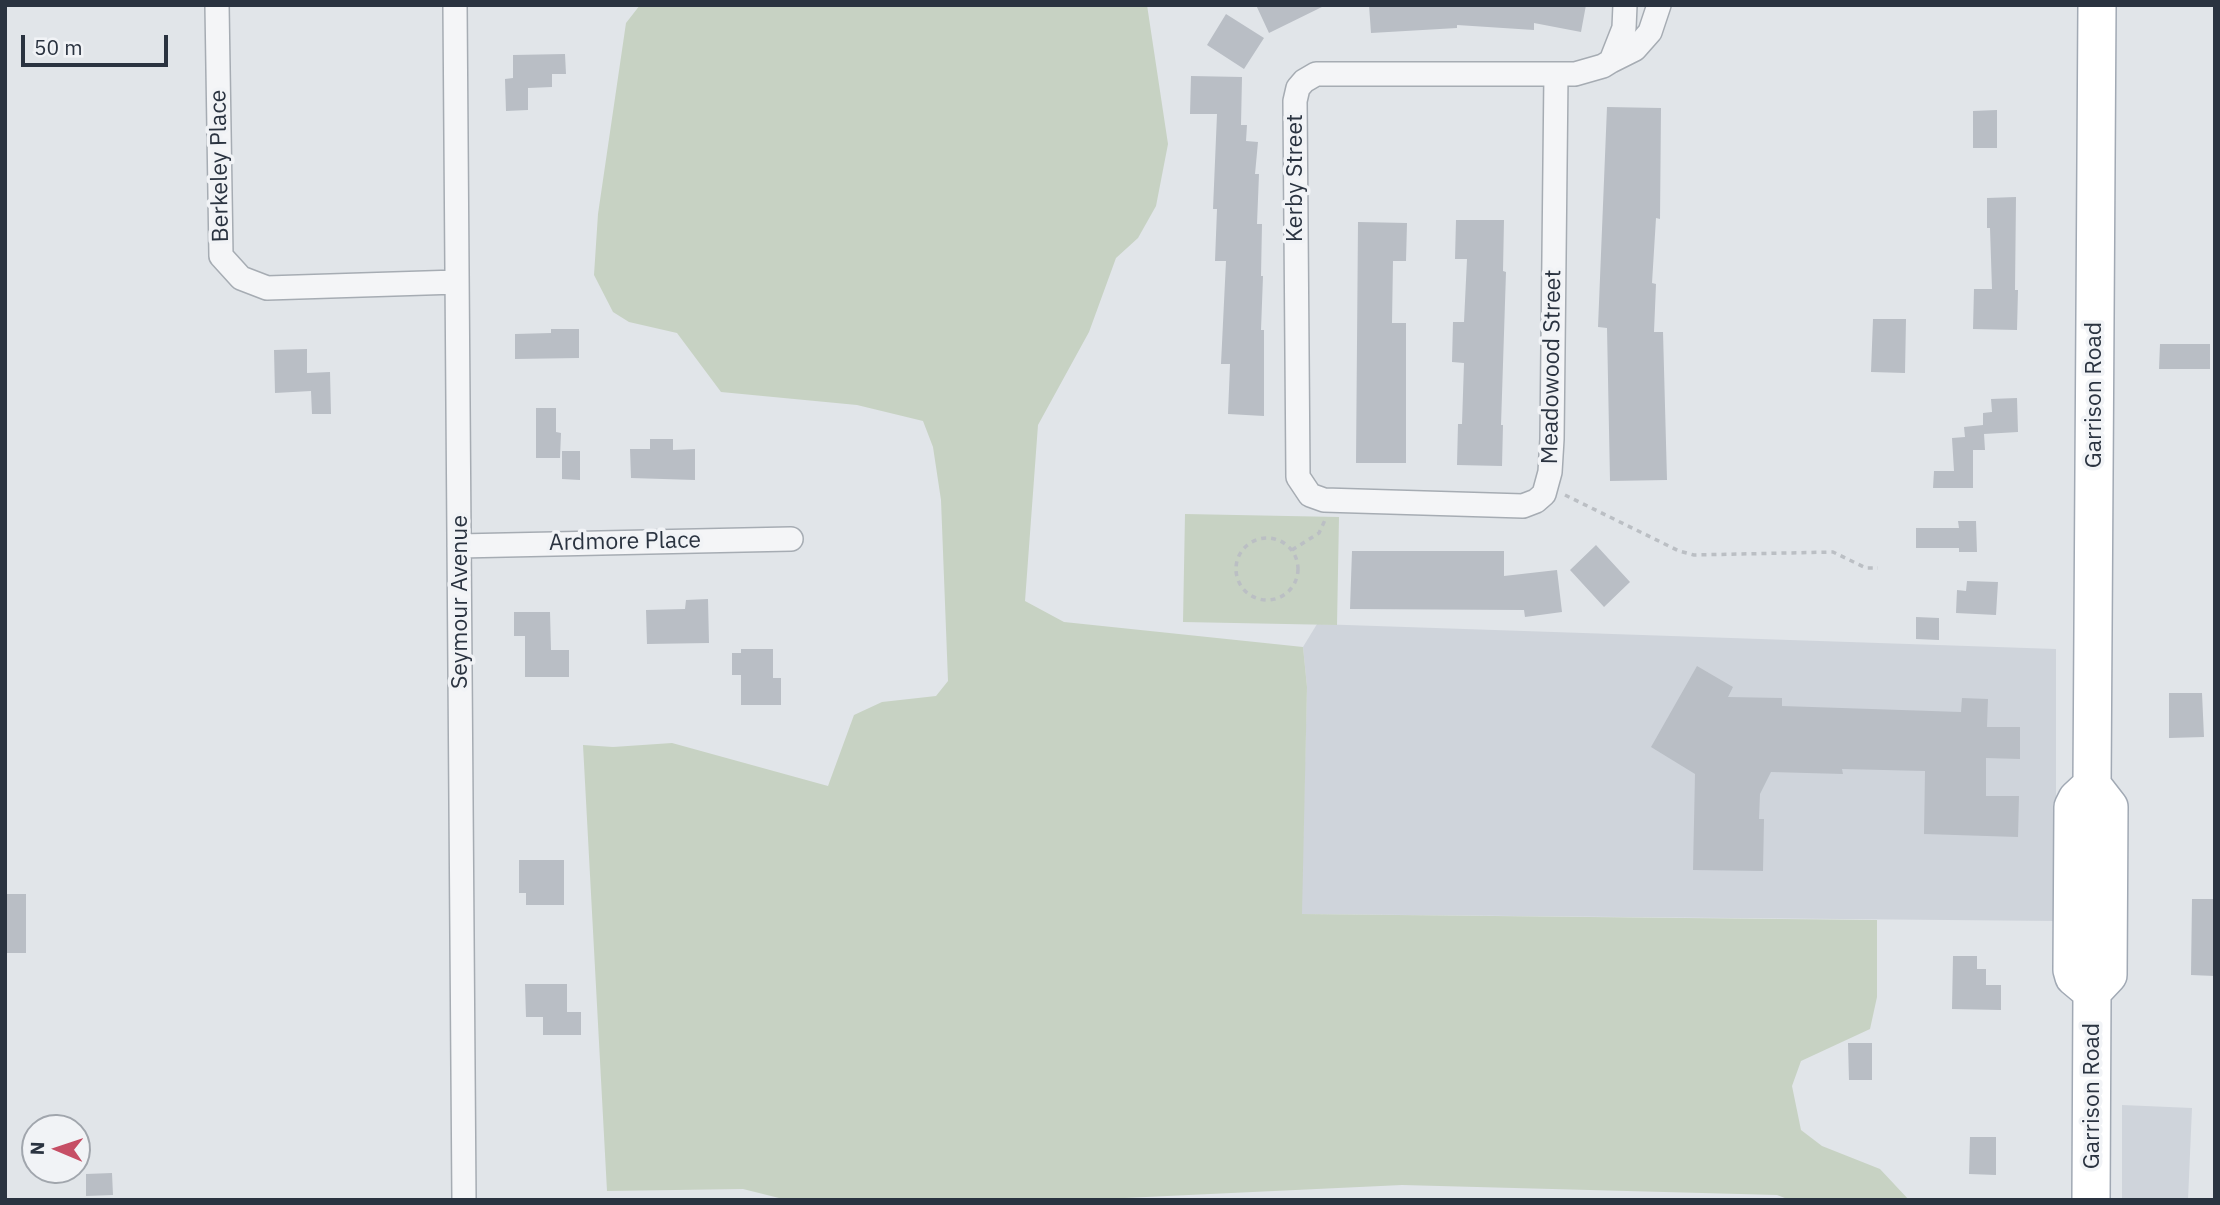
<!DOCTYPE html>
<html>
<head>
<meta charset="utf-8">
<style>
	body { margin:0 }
	#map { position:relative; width:2220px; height:1205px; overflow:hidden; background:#e1e5e9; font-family:"IBM Plex Sans",sans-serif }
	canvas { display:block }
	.frame { position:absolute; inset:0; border:7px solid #2a3340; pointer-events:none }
	.north { position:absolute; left:21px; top:1114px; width:70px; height:70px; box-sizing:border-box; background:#f1f3f6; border:2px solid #a1a6ad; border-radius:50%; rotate:272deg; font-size:19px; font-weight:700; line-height:28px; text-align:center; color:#2a3340 }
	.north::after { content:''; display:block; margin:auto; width:24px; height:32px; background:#c64e65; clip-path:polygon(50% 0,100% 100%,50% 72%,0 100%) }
	.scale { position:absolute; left:21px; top:35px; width:147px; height:32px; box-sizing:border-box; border:4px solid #2a3340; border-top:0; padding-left:9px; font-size:21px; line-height:24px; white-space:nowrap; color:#2a3340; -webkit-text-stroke:5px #f1f3f6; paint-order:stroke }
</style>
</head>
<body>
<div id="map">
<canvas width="2220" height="1205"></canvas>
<div class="frame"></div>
<div class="north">N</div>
<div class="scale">50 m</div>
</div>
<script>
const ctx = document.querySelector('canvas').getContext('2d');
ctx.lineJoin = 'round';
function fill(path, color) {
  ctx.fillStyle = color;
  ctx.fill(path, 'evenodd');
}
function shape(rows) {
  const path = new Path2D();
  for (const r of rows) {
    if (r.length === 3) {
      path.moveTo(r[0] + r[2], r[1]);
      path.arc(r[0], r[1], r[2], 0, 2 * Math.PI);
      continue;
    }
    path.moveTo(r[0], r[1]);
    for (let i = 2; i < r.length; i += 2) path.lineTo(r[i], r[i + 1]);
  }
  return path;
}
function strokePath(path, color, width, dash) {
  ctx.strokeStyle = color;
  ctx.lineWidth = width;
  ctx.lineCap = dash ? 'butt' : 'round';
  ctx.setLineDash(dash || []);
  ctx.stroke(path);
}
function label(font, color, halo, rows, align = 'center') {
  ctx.font = font + ' "IBM Plex Sans",sans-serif';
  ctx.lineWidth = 7;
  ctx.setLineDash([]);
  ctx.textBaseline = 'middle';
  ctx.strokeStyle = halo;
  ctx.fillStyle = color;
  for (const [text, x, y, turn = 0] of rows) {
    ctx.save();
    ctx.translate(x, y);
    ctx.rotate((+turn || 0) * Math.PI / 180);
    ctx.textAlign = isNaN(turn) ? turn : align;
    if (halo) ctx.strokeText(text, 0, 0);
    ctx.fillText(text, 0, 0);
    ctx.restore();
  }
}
const built = shape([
	[1317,624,2056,649,2056,921,1301,914,1307,687,1303,647],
	[2122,1105,2192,1108,2188,1200,2122,1200]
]);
const green = shape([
	[640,5,1147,5,1168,144,1156,206,1138,238,1116,258,1089,332,1038,425,1025,601,1064,622,1303,647,1307,687,1302,914,1877,920,1877,997,1870,1029,1801,1061,1792,1086,1801,1130,1822,1146,1880,1169,1909,1200,1790,1200,1777,1195,1402,1185,1082,1200,787,1200,743,1189,607,1191,583,745,613,747,672,743,828,786,854,715,882,702,936,696,948,681,941,500,933,447,923,421,857,405,721,392,677,333,629,322,613,312,594,275,598,214,626,23],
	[1185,514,1339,517,1337,625,1183,622]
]);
const building = shape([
	[1256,5,1326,5,1269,33],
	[1369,5,1586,5,1581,32,1534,23,1534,30,1457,25,1457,28,1371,33],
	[1226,14,1264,38,1244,69,1207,45],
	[565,54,566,74,552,74,552,87,528,88,528,110,506,111,505,79,513,78,513,55],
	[1191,76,1242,77,1241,125,1247,125,1246,141,1258,142,1255,174,1259,174,1257,224,1262,224,1261,276,1263,276,1261,330,1264,330,1264,416,1228,414,1230,364,1221,364,1226,261,1215,261,1217,209,1213,209,1217,114,1190,114],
	[1607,107,1661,108,1660,219,1656,218,1652,283,1656,284,1654,332,1663,332,1667,480,1610,481,1607,328,1598,327],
	[1997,110,1997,148,1973,148,1973,111],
	[2016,197,2015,290,2018,290,2017,330,1973,329,1974,289,1992,289,1990,228,1987,228,1987,198],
	[1456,220,1504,220,1503,271,1506,272,1501,425,1503,425,1502,466,1457,465,1458,424,1462,424,1464,363,1452,362,1453,322,1464,322,1467,259,1455,259],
	[1358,222,1407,223,1406,261,1393,261,1392,323,1406,323,1406,463,1356,463],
	[1873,319,1906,319,1905,373,1871,372],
	[551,329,579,329,579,358,515,359,515,334,551,333],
	[2160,344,2210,344,2210,369,2159,369],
	[307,349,307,373,330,372,331,414,312,414,311,391,275,393,274,350],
	[2017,398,2018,432,1984,434,1985,450,1973,450,1973,488,1933,488,1934,471,1954,471,1952,438,1965,437,1964,427,1983,425,1983,413,1992,412,1991,399],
	[536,408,556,408,556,432,561,433,560,458,536,458],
	[650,439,673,439,673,450,695,449,695,480,631,478,630,449,650,449],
	[562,451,580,451,580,480,562,479],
	[1958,521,1976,521,1977,552,1959,552,1959,548,1916,548,1916,528,1959,528],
	[1596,545,1630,582,1604,607,1570,570],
	[1352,551,1504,551,1504,576,1557,570,1562,612,1525,617,1524,610,1350,609],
	[1967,581,1998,582,1996,615,1956,613,1957,590,1966,591],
	[708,599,709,643,647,644,646,610,685,609,686,600],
	[514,612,550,612,551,650,569,650,569,677,525,677,525,636,514,636],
	[1916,617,1939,618,1939,640,1916,639],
	[741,649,773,649,773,678,781,678,781,705,741,705,741,675,732,675,732,653,741,653],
	[1697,666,1733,687,1728,697,1782,698,1782,706,1961,712,1962,698,1988,699,1987,727,2020,727,2020,759,1986,758,1986,796,2019,796,2018,837,1924,834,1925,771,1842,769,1843,774,1771,772,1760,794,1759,819,1764,819,1763,871,1693,870,1695,774,1651,747],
	[2169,693,2202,693,2204,737,2169,738],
	[519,860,564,860,564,905,526,905,526,893,519,893],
	[5,894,26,894,26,953,5,953],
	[2192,899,2215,899,2215,976,2191,975],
	[1953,956,1977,956,1977,969,1986,969,1986,985,2001,985,2001,1010,1952,1009],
	[525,984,567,984,567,1012,581,1012,581,1035,543,1035,543,1017,526,1017],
	[1848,1043,1872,1043,1872,1080,1849,1080],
	[1970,1137,1996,1137,1996,1175,1969,1174],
	[112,1173,113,1195,86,1196,86,1174]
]);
const path = shape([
	[1565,495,1679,551,1694,555,1833,552,1866,568,1878,568],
	[1267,569,31],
	[1292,550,1319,533,1325,520]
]);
const street = shape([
	[217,5,221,256,241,278,267,288,457,282],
	[455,5,464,1200],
	[1625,5,1624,28,1611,61,1635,49,1650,32,1659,5],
	[1556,74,1552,439,1550,472,1544,494,1536,501,1523,506,1324,500,1310,495,1298,477,1295,101,1298,88,1304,81,1316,74,1575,74,1603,66,1611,61],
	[459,546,791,539]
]);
const primary = shape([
	[2092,992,2074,977,2072,970,2073,807,2077,799,2092,785],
	[2091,1200,2092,992,2108,975,2109,807,2092,785,2097,5]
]);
const streetNames = [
	["Berkeley Place",220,166,-91],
	["Kerby Street",1295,178,-90],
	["Meadowood Street",1552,367,-89],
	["Garrison Road",2094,395,-90],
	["Ardmore Place",625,542,-1],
	["Seymour Avenue",460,602,-90],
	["Garrison Road",2092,1096,-90]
];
fill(built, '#cfd4db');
fill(green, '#c7d2c3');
fill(building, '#b9bec5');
strokePath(street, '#a6acb3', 26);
strokePath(primary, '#a1a9b4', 40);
strokePath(path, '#bbbfc4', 3.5, [5, 5]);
strokePath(street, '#f4f5f7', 23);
strokePath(primary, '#fff', 37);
label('23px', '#2a3340', '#f1f3f6', streetNames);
</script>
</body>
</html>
